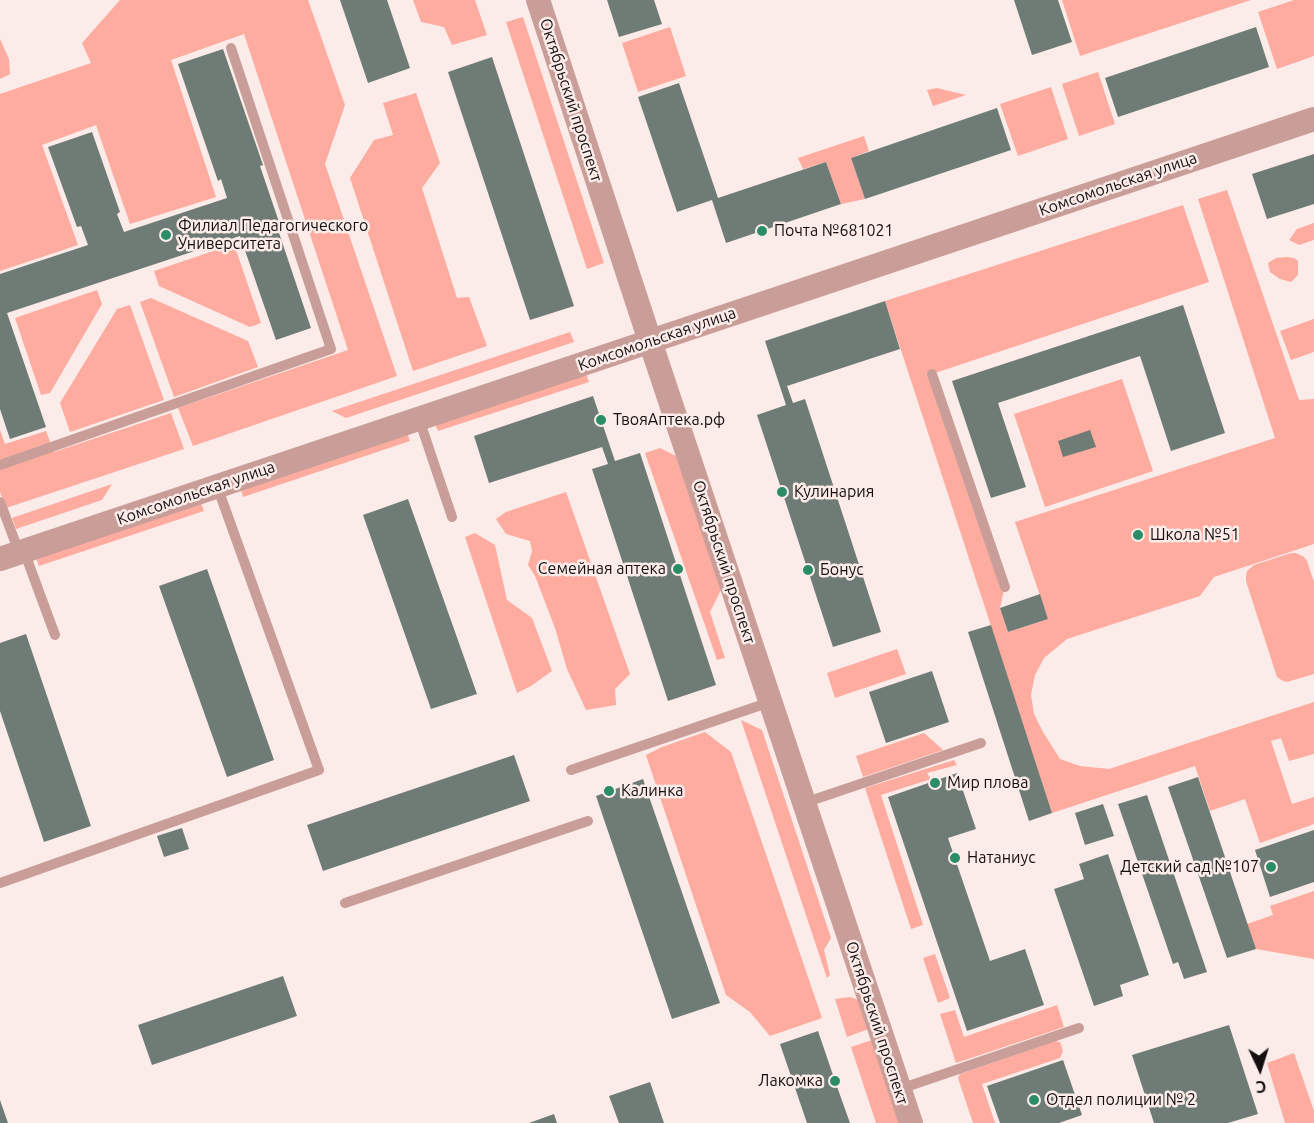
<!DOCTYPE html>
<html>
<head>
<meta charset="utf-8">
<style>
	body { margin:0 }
	#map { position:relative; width:1314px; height:1123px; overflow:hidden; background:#fbebe9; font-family:Ubuntu,sans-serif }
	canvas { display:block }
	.north { position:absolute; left:1230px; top:1039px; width:60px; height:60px; -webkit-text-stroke:4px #fbebe9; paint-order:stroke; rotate:176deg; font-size:16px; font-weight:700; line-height:24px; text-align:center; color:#15100f }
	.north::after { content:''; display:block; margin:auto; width:21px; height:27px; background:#15100f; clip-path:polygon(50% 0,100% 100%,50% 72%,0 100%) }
</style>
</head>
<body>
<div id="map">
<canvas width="1314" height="1123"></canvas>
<div class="north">С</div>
</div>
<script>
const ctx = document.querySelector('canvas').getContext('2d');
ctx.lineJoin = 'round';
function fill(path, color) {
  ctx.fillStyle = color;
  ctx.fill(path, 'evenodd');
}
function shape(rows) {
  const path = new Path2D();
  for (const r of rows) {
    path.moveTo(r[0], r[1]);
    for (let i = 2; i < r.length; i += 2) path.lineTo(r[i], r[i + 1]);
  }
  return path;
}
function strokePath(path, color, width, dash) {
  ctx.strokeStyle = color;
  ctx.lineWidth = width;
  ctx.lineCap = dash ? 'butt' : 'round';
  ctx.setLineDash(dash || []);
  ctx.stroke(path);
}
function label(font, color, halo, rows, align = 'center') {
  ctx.font = font + ' Ubuntu,sans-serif';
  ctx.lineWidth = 5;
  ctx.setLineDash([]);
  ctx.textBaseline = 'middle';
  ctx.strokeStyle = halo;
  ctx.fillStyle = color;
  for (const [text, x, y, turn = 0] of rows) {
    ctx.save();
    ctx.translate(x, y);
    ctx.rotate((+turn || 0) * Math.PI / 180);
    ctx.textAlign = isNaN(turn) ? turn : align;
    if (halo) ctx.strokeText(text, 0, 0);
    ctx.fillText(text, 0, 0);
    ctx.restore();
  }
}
const green = shape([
	[120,0,308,0,345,105,325,164,397,376,193,446,178,408,348,350,244,34,171,60,216,197,130,224,96,125,42,145,78,245,0,271,0,94,91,63,82,43],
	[413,0,475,0,487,35,452,45,444,27,421,22],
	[1062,0,1251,0,1080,56],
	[1294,0,1314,0,1314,56,1277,69,1258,12],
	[523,17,604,263,587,269,506,22],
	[670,27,686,76,638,92,622,43],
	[0,39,9,59,10,74,0,79],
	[1098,72,1115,124,1079,136,1062,84],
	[1051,87,1068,139,1018,156,1000,104],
	[937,88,966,95,933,106,927,90],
	[416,93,440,163,422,188,457,298,469,297,487,346,413,371,350,178,374,140,393,135,383,103],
	[864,136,869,151,851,158,865,199,841,204,826,162,803,169,798,158],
	[1227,190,1299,400,1314,399,1314,544,1214,577,1200,596,1067,639,1044,658,1035,675,1031,695,1034,714,1043,732,1060,759,1080,766,1109,769,1314,702,1314,754,1289,761,1281,738,1271,741,1292,804,1314,797,1314,824,1260,843,1245,799,1210,811,1195,766,1052,813,885,301,1183,205,1209,282,932,374,1005,586,1000,608,1008,632,1048,619,1015,522,1275,438,1198,199],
	[1314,223,1314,240,1299,245,1289,240,1297,229],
	[234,244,261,323,250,327,159,286,154,271],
	[1287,257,1294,258,1298,261,1298,275,1291,282,1280,279,1270,272,1268,263,1276,258],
	[97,290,102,304,50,393,41,395,15,318],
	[151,298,248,341,258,367,174,397,140,302],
	[130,305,164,400,70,432,60,403,117,309],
	[1314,319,1314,352,1291,360,1280,331],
	[570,332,574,342,346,418,332,411],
	[585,371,589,382,438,431,434,422],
	[1122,379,1153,471,1045,507,1014,414],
	[171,413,184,449,6,508,0,492,0,430,5,444,46,431,54,452],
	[407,432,410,441,243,497,240,487],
	[660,448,680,458,724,584,710,612,725,658,717,660,645,453],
	[112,484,102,500,16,529,12,518],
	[566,492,630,674,615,689,616,705,586,710,567,669,555,628,535,576,528,565,532,551,530,541,506,534,496,519,506,512],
	[200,501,204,511,39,566,35,555],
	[475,533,495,545,507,600,532,618,552,671,531,686,517,693,465,537],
	[1291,553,1296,553,1304,557,1307,561,1314,582,1314,674,1287,682,1283,681,1277,677,1246,581,1246,576,1247,571,1254,565],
	[897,649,906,674,835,698,827,673],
	[741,720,762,730,831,938,824,950,830,975,827,978],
	[705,732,731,752,822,1018,770,1036,750,1012,726,995,646,755,662,747],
	[924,733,943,750,863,777,856,756],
	[954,760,957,765,927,773,931,779,881,795,923,925,911,929,865,788],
	[1314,891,1314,959,1256,949,1247,924,1273,915,1270,906],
	[935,954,950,998,938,1003,923,958],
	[850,997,861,1001,871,1028,847,1037,835,999],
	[1057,1005,1064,1027,956,1063,940,1014,955,1010,964,1037],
	[875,1039,902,1123,876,1123,851,1047],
	[1055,1041,1060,1042,1063,1051,1060,1058,982,1084,995,1123,973,1123,958,1078,960,1074],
	[1294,1053,1314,1111,1314,1123,1285,1123,1267,1063]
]);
const building = shape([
	[340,0,387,0,410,68,368,83],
	[607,0,654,0,662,24,619,37],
	[1014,0,1058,0,1072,42,1032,55],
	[1256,27,1269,67,1118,117,1105,78],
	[223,49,263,165,260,166,279,222,276,224,311,328,276,340,240,236,7,313,46,427,10,439,0,409,0,274,88,245,81,226,77,227,48,147,92,132,120,212,117,214,124,232,227,198,221,179,218,181,178,64],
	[492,57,574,306,530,320,448,72],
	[679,83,718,198,826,162,841,204,726,243,712,200,677,212,638,97],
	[997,108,1011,150,865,199,851,158],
	[1314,154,1314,204,1267,219,1252,174],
	[885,301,900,349,787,386,793,403,805,399,881,632,833,647,757,415,786,405,765,341],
	[1183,305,1225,433,1171,451,1140,356,998,403,1026,487,991,498,952,381],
	[593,396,615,461,640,453,716,685,668,701,592,469,608,464,602,447,489,483,474,436],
	[1090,430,1096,447,1063,457,1058,441],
	[408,499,477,694,431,709,363,515],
	[207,569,274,760,227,777,159,586],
	[1040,594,1048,619,1008,632,1000,608],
	[991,625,1052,813,1029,821,968,632],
	[26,634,91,826,44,842,0,711,0,643],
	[932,671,949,722,886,743,869,692],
	[514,755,530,801,323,871,307,825],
	[957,773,976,829,948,838,990,961,1025,949,1044,1005,967,1031,888,797],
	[1198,777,1256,949,1227,958,1168,787],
	[643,779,720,1003,672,1019,596,796],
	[1147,795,1207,972,1184,979,1178,962,1173,964,1118,804],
	[1103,804,1114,836,1085,845,1075,813],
	[182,828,189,849,164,857,157,836],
	[1314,830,1314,882,1270,897,1255,850],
	[1108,854,1149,975,1120,985,1123,996,1094,1006,1054,889,1084,879,1079,864],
	[283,976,297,1016,152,1065,138,1025],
	[1229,1025,1258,1114,1228,1123,1154,1123,1132,1055],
	[818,1031,835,1081,850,1123,807,1123,780,1044],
	[1063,1060,1082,1115,1059,1123,1000,1123,987,1086],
	[650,1082,664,1123,619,1123,609,1096],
	[0,1100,8,1123,0,1123],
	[554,1114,557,1123,529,1123]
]);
const service = shape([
	[932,374,1005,587],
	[419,419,452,517],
	[0,465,331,349,231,48],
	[0,502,19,552],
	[24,551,55,635],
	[571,770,770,702],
	[804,803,981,743],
	[0,883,319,770,217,486],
	[345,903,588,821],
	[900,1089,1079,1028]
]);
const tertiary = shape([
	[538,0,650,341,911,1123],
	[0,559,1314,119]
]);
const markers = [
	[762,231,6,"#2b8d67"],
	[166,235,6,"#2b8d67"],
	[601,420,6,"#2b8d67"],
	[782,492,6,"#2b8d67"],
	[1138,535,6,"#2b8d67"],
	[678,569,6,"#2b8d67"],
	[808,570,6,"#2b8d67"],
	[935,783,6,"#2b8d67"],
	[609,791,6,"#2b8d67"],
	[955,858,6,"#2b8d67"],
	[1271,867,6,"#2b8d67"],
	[835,1081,6,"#2b8d67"],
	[1034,1100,6,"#2b8d67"]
];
const streetNames = [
	["Октябрьский проспект",571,100,72],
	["Комсомольская улица",1118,184,-19],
	["Комсомольская улица",657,339,-19],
	["Комсомольская улица",196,493,-19],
	["Октябрьский проспект",724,562,72],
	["Октябрьский проспект",877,1023,72]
];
const poiNames = [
	["Филиал Педагогического",178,226],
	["Университета",178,244],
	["Почта №681021",774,231],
	["ТвояАптека.рф",613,420],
	["Кулинария",794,492],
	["Школа №51",1150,535],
	["Семейная аптека",666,569,"right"],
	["Бонус",820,570],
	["Мир плова",947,783],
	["Калинка",621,791],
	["Натаниус",967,858],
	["Детский сад №107",1259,867,"right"],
	["Лакомка",823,1081,"right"],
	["Отдел полиции № 2",1046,1100]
];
fill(green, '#feaba0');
fill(building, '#6f7c75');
strokePath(service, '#c99e98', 10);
strokePath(tertiary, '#c99e98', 24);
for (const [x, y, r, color] of markers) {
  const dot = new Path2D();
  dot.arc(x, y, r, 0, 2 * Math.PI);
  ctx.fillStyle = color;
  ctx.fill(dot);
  strokePath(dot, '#fbebe9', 2);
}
label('16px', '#15100f', '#fbebe9', streetNames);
label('16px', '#15100f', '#fbebe9', poiNames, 'left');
</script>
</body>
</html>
